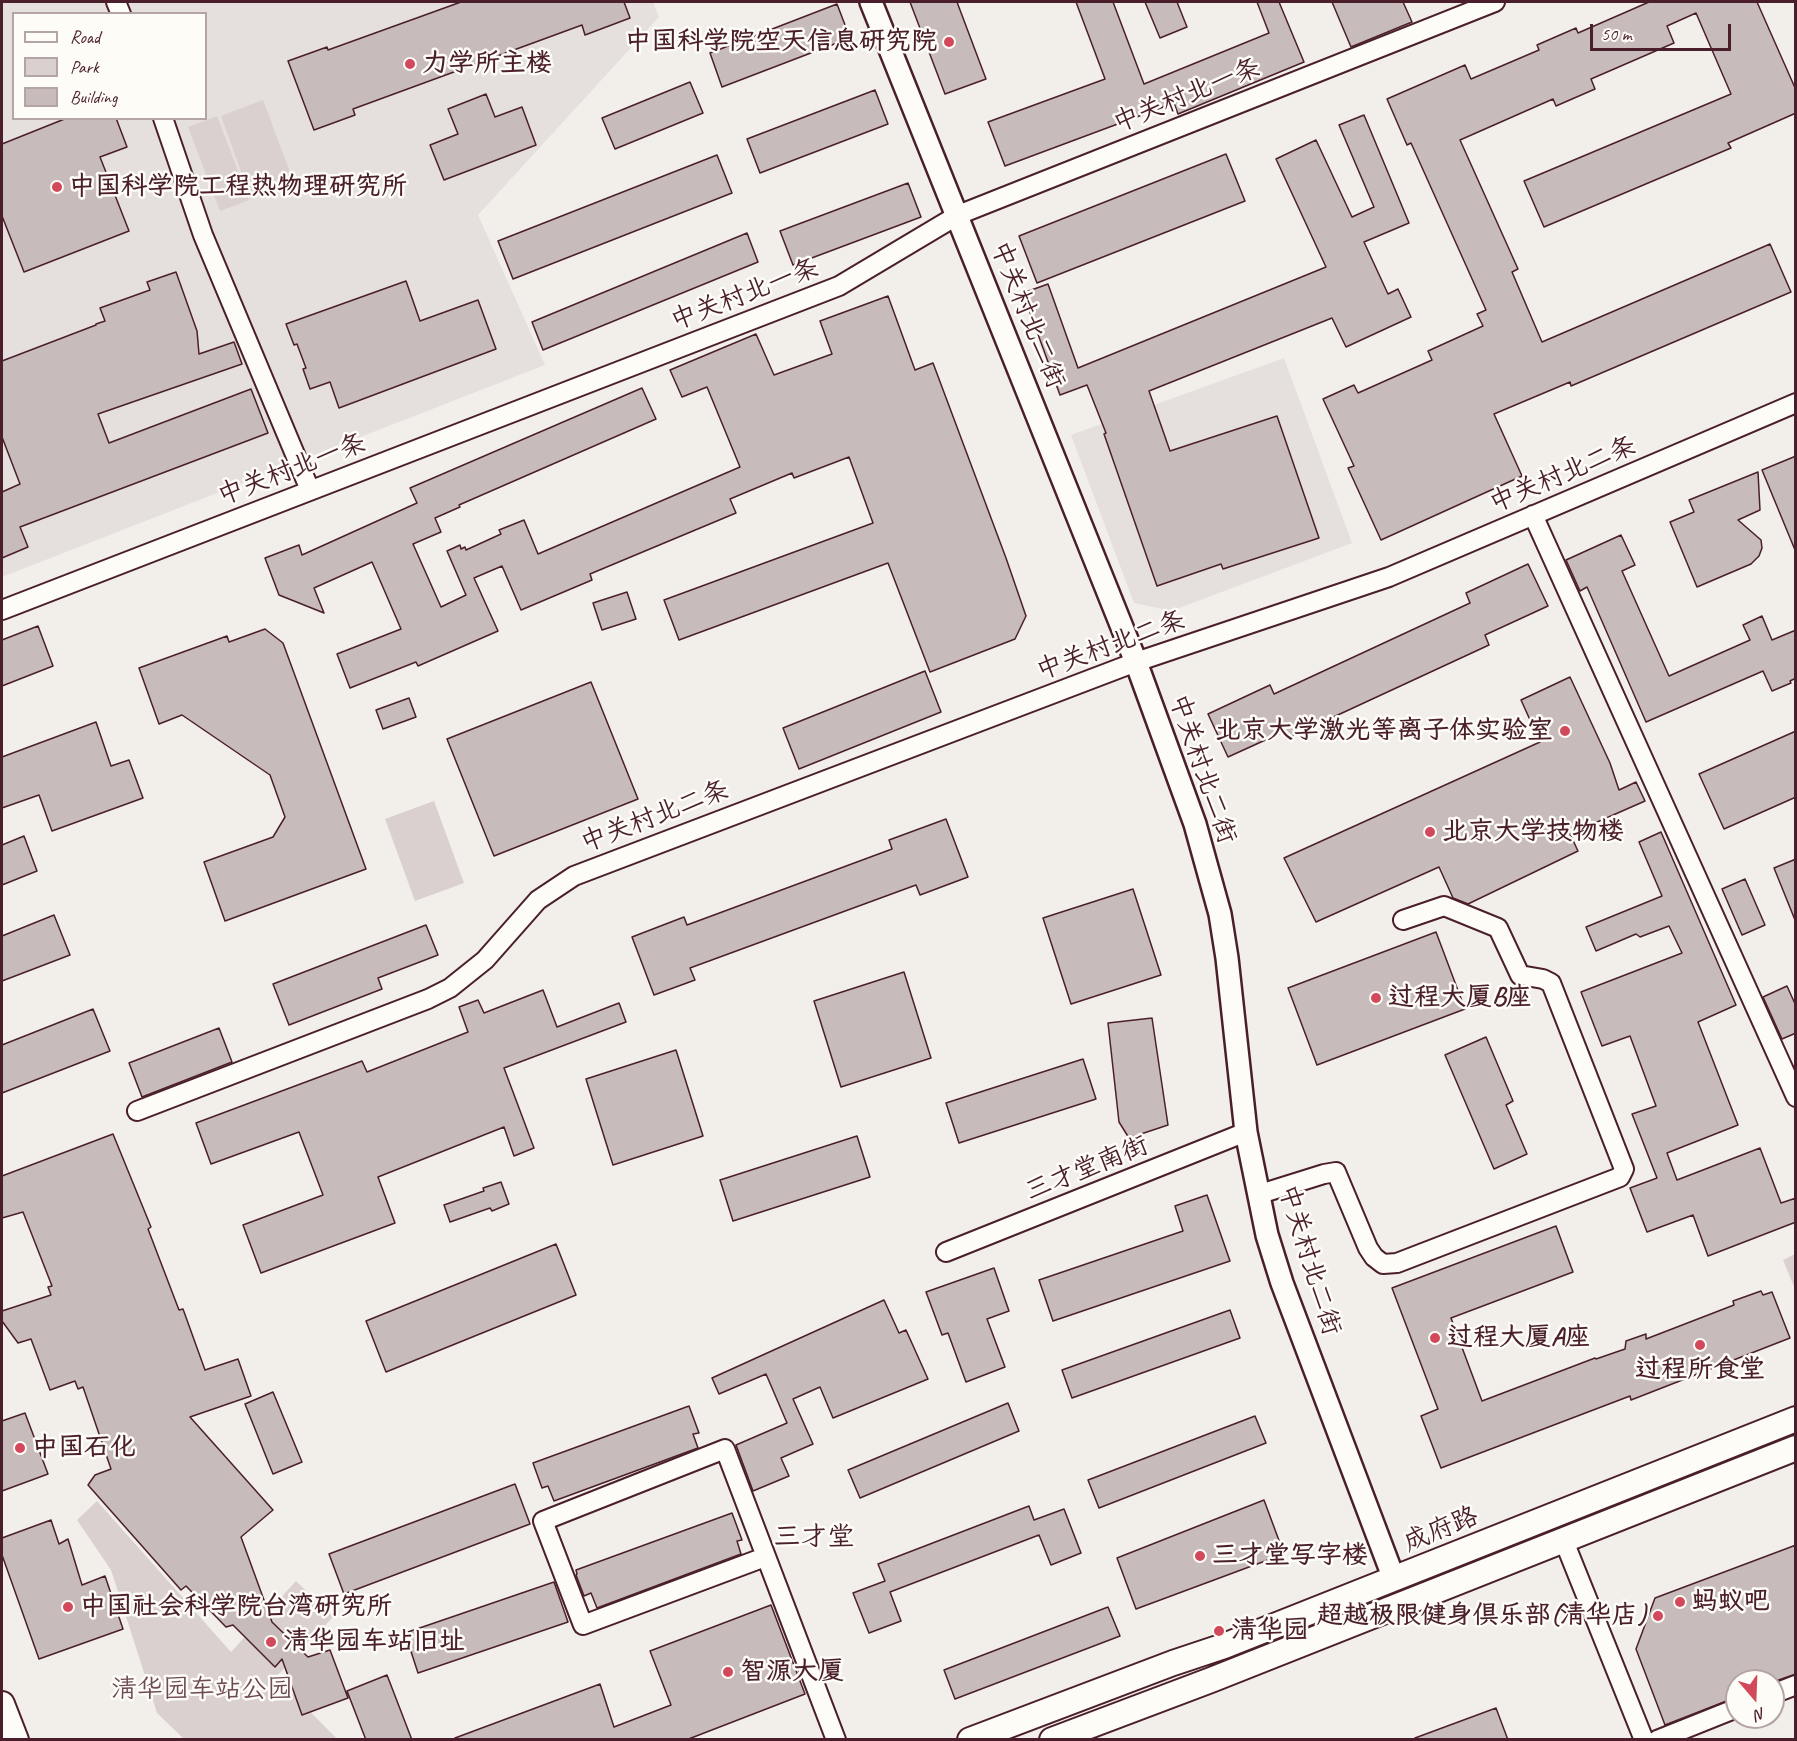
<!DOCTYPE html>
<html>
<head>
<meta charset="utf-8">
<style>
	body { margin:0 }
	#map { position:relative; width:1797px; height:1741px; overflow:hidden; background:#f2efeb; font-family:Caveat,sans-serif }
	canvas { display:block }
	.frame { position:absolute; inset:0; border:3px solid #4a1f2b; pointer-events:none }
	.legend { position:absolute; left:12px; top:12px; width:195px; height:108px; box-sizing:border-box; background:#fdfcf7; border:2px solid #b5a4a5; margin:0; padding:8px 10px; list-style:none; font-size:18px; color:#4a1f2b }
	.legend li { display:flex; align-items:center; gap:12px; height:30px }
	.legend b { width:30px; border:2px solid #b5a4a5 }
	.north { position:absolute; left:1725px; top:1669px; width:60px; height:60px; box-sizing:border-box; background:#fdfcf7; border:2px solid #b5a4a5; border-radius:50%; rotate:161deg; font-size:16px; font-weight:700; line-height:24px; text-align:center; color:#4a1f2b }
	.north::after { content:''; display:block; margin:auto; width:21px; height:27px; background:#d1495b; clip-path:polygon(50% 0,100% 100%,50% 72%,0 100%) }
	.scale { position:absolute; left:1590px; top:24px; width:141px; height:27px; box-sizing:border-box; border:3px solid #4a1f2b; border-top:0; padding-left:8px; font-size:18px; line-height:21px; white-space:nowrap; color:#4a1f2b; -webkit-text-stroke:4px #fdfcf7; paint-order:stroke }
</style>
</head>
<body>
<div id="map">
<canvas width="1797" height="1741"></canvas>
<div class="frame"></div>
<ul class="legend">
<li><b style="height:8px;background:#fdfcf7"></b>Road</li>
<li><b style="height:16px;background:#d9d0cf"></b>Park</li>
<li><b style="height:16px;background:#c8bbbb"></b>Building</li>
</ul>
<div class="north">N</div>
<div class="scale">50 m</div>
</div>
<script>
const ctx = document.querySelector('canvas').getContext('2d');
ctx.lineJoin = 'round';
function fill(path, color) {
  ctx.fillStyle = color;
  ctx.fill(path, 'evenodd');
}
function shape(rows) {
  const path = new Path2D();
  for (const r of rows) {
    path.moveTo(r[0], r[1]);
    for (let i = 2; i < r.length; i += 2) path.lineTo(r[i], r[i + 1]);
  }
  return path;
}
function strokePath(path, color, width, dash) {
  ctx.strokeStyle = color;
  ctx.lineWidth = width;
  ctx.lineCap = dash ? 'butt' : 'round';
  ctx.setLineDash(dash || []);
  ctx.stroke(path);
}
function label(font, color, halo, rows, align = 'center') {
  ctx.font = font + ' Caveat,"LXGW WenKai TC",sans-serif';
  ctx.lineWidth = 5;
  ctx.setLineDash([]);
  ctx.textBaseline = 'middle';
  ctx.strokeStyle = halo;
  ctx.fillStyle = color;
  for (const [text, x, y, turn = 0] of rows) {
    ctx.save();
    ctx.translate(x, y);
    ctx.rotate((+turn || 0) * Math.PI / 180);
    ctx.textAlign = isNaN(turn) ? turn : align;
    if (halo) ctx.strokeText(text, 0, 0);
    ctx.fillText(text, 0, 0);
    ctx.restore();
  }
}
const built = shape([
	[2,2,653,2,659,17,478,215,545,365,2,577],
	[14,14,206,14,206,118,14,118],
	[1284,358,1352,543,1171,611,1134,603,1071,435]
]);
const green = shape([
	[263,100,294,183,251,199,221,116],
	[217,116,249,200,220,211,188,127],
	[434,801,464,883,415,901,385,819],
	[1795,1254,1795,1289,1783,1260],
	[97,1501,231,1652,296,1581,333,1617,276,1677,337,1739,184,1739,157,1713,111,1570,77,1520]
]);
const building = shape([
	[461,2,624,2,630,18,585,35,582,25,353,109,355,115,314,130,288,61,327,47,328,50,461,2],
	[910,2,957,2,986,79,945,94,910,2],
	[1076,2,1113,2,1144,84,1269,33,1257,2,1279,2,1304,62,1178,114,1174,103,1005,166,988,122,1105,79,1076,2],
	[1145,2,1177,2,1187,27,1160,38,1145,2],
	[1332,2,1403,2,1412,22,1351,47,1332,2],
	[1649,2,1757,2,1796,90,1796,113,1728,143,1731,148,1544,227,1524,181,1731,94,1696,13,1667,26,1674,43,1591,79,1595,89,1556,106,1553,99,1460,140,1518,269,1512,272,1542,342,1770,244,1791,292,1571,386,1570,382,1494,414,1522,476,1381,540,1348,468,1354,466,1323,399,1354,385,1358,393,1432,360,1428,351,1483,326,1477,314,1486,310,1411,143,1407,145,1387,99,1465,65,1471,79,1539,50,1537,45,1576,28,1578,33,1649,2],
	[837,4,850,38,722,87,710,53,837,4],
	[690,82,703,113,615,149,602,118,690,82],
	[875,90,888,124,760,173,747,139,875,90],
	[486,94,495,117,522,107,536,145,444,180,430,145,458,134,448,109,486,94],
	[1364,115,1409,223,1364,242,1388,294,1398,289,1411,317,1346,347,1332,318,1149,391,1170,451,1277,416,1319,538,1223,569,1221,564,1157,586,1104,434,1106,433,1087,385,1060,395,1023,293,1048,284,1078,368,1326,267,1276,159,1316,140,1352,217,1374,207,1339,125,1364,115],
	[67,118,116,118,127,147,100,157,129,231,24,272,2,216,2,144,67,118],
	[1226,154,1245,201,1037,283,1019,236,1226,154],
	[717,155,732,193,513,279,498,241,717,155],
	[908,183,921,217,793,265,780,231,908,183],
	[747,233,758,262,543,350,532,322,747,233],
	[176,272,197,331,199,354,234,342,242,364,98,414,109,443,251,389,268,433,20,527,28,547,2,558,2,492,20,484,2,437,2,361,96,325,96,324,105,321,100,308,150,290,147,282,176,272],
	[406,281,420,321,478,300,496,349,339,408,330,382,310,389,303,369,306,368,297,344,294,345,286,324,406,281],
	[888,296,915,370,933,363,1006,558,1026,616,1015,639,930,672,888,563,679,640,664,600,873,523,849,457,794,478,792,473,730,499,736,513,590,574,592,580,521,610,502,566,474,578,498,631,418,666,416,662,350,688,337,654,401,629,372,562,314,588,324,613,279,595,265,558,299,545,302,555,417,503,410,488,642,388,656,419,459,505,460,507,435,518,441,532,413,544,441,607,466,595,447,551,460,545,461,549,465,547,466,550,501,534,499,530,524,520,538,554,740,467,707,387,682,397,670,370,756,334,774,375,832,354,820,321,888,296],
	[1796,456,1796,550,1795,550,1762,470,1796,456],
	[1758,472,1760,510,1738,520,1761,540,1762,548,1759,556,1751,564,1697,587,1670,522,1694,512,1689,500,1758,472],
	[1621,535,1635,565,1622,571,1669,676,1750,640,1743,625,1762,616,1772,640,1796,630,1796,678,1790,681,1791,683,1772,691,1763,671,1646,722,1587,587,1580,591,1566,560,1621,535],
	[1528,564,1548,606,1485,635,1489,645,1286,739,1283,732,1228,757,1208,714,1270,685,1274,694,1470,603,1466,593,1528,564],
	[627,592,636,619,602,630,593,603,627,592],
	[38,626,53,666,2,686,2,640,38,626],
	[265,629,283,643,366,869,225,921,204,862,273,837,285,817,270,775,182,715,159,724,139,668,227,636,229,642,265,629],
	[925,671,941,712,799,769,783,728,925,671],
	[1570,677,1610,763,1619,790,1636,782,1645,801,1570,834,1578,851,1468,904,1453,898,1439,867,1316,922,1284,858,1540,742,1521,700,1570,677],
	[591,682,638,799,494,856,447,739,591,682],
	[409,698,416,717,383,729,376,710,409,698],
	[96,722,111,766,129,760,143,798,52,831,39,795,2,808,2,757,96,722],
	[1796,731,1796,797,1724,829,1699,774,1796,731],
	[946,819,968,877,920,895,916,885,690,968,695,980,654,995,632,937,684,917,687,925,892,849,889,840,946,819],
	[1661,832,1736,1005,1698,1022,1738,1125,1667,1153,1677,1180,1760,1148,1781,1203,1796,1198,1796,1222,1708,1256,1693,1215,1647,1232,1630,1188,1657,1178,1632,1114,1656,1106,1630,1036,1602,1046,1581,992,1682,953,1669,926,1640,937,1636,934,1596,951,1586,927,1662,896,1639,842,1661,832],
	[24,836,37,871,2,885,2,845,24,836],
	[1796,859,1796,920,1795,920,1774,868,1796,859],
	[1745,879,1765,925,1742,935,1722,889,1745,879],
	[1133,889,1161,975,1071,1004,1043,918,1133,889],
	[54,915,70,955,2,981,2,936,54,915],
	[426,925,438,955,378,978,382,989,289,1025,273,984,426,925],
	[1436,932,1465,1009,1317,1065,1288,988,1436,932],
	[904,972,931,1058,841,1087,814,1001,904,972],
	[1787,986,1796,1006,1796,1033,1782,1039,1763,997,1787,986],
	[543,990,557,1027,619,1003,626,1022,504,1068,534,1148,514,1156,504,1127,378,1177,395,1223,261,1273,243,1225,323,1195,299,1132,211,1164,196,1123,362,1061,367,1072,468,1032,459,1007,478,1000,484,1013,543,990],
	[93,1009,110,1051,2,1093,2,1045,93,1009],
	[1152,1018,1168,1125,1129,1138,1119,1122,1108,1023,1152,1018],
	[219,1028,232,1062,142,1097,129,1063,219,1028],
	[1486,1037,1513,1101,1506,1105,1527,1154,1494,1169,1445,1055,1486,1037],
	[676,1050,703,1136,613,1165,586,1079,676,1050],
	[1083,1059,1096,1099,959,1143,946,1103,1083,1059],
	[113,1134,151,1227,148,1229,179,1310,183,1309,205,1370,238,1359,251,1396,190,1417,273,1510,241,1537,272,1622,308,1657,330,1650,348,1698,302,1715,282,1659,275,1667,233,1625,226,1627,186,1586,181,1590,88,1485,95,1475,111,1469,83,1387,78,1389,75,1381,50,1390,31,1339,18,1343,2,1321,2,1311,51,1295,48,1287,52,1286,23,1212,2,1218,2,1176,113,1134],
	[857,1136,870,1177,733,1221,720,1180,857,1136],
	[501,1182,509,1204,492,1211,490,1208,450,1222,444,1205,484,1191,483,1188,501,1182],
	[1207,1195,1230,1261,1053,1321,1039,1280,1183,1231,1175,1206,1207,1195],
	[1556,1226,1573,1272,1451,1318,1482,1401,1595,1358,1596,1359,1625,1349,1626,1341,1646,1334,1646,1339,1734,1305,1733,1301,1761,1291,1763,1295,1772,1292,1790,1338,1631,1400,1630,1396,1441,1468,1421,1416,1438,1409,1392,1288,1556,1226],
	[556,1244,576,1295,386,1372,366,1321,556,1244],
	[994,1268,1009,1311,987,1319,1005,1367,966,1382,948,1333,942,1335,926,1292,994,1268],
	[884,1300,899,1333,906,1330,928,1379,833,1418,820,1387,793,1399,813,1444,781,1458,789,1476,753,1491,736,1445,787,1423,766,1374,719,1394,712,1378,884,1300],
	[1230,1310,1240,1338,1072,1398,1062,1370,1230,1310],
	[273,1392,302,1462,273,1474,245,1404,273,1392],
	[1008,1403,1019,1431,860,1498,848,1470,1008,1403],
	[689,1406,699,1433,693,1434,698,1448,554,1501,548,1486,542,1488,533,1463,689,1406],
	[25,1413,48,1474,2,1491,2,1421,25,1413],
	[1255,1416,1266,1443,1099,1508,1088,1480,1255,1416],
	[515,1484,530,1524,344,1594,329,1554,515,1484],
	[1264,1500,1284,1554,1136,1609,1117,1558,1264,1500],
	[1029,1506,1034,1520,1064,1509,1081,1553,1051,1565,1039,1535,890,1592,901,1621,869,1633,853,1593,885,1581,878,1564,1029,1506],
	[732,1513,742,1540,737,1541,741,1554,597,1608,591,1593,584,1596,576,1575,577,1574,576,1570,732,1513],
	[51,1520,59,1544,68,1539,82,1585,105,1576,123,1629,39,1659,2,1555,2,1538,51,1520],
	[1796,1545,1796,1674,1773,1682,1737,1681,1737,1697,1665,1725,1636,1649,1655,1598,1796,1545],
	[554,1582,568,1622,418,1673,405,1633,554,1582],
	[771,1605,805,1694,686,1740,456,1740,455,1738,600,1684,614,1727,671,1705,650,1651,771,1605],
	[1108,1607,1120,1636,955,1699,944,1670,1108,1607],
	[387,1675,412,1740,366,1740,347,1691,387,1675],
	[1496,1708,1508,1740,1415,1740,1415,1738,1496,1708]
]);
const minor = shape([
	[116,2,121,14],
	[163,118,203,235,310,490],
	[1533,515,1796,1097],
	[2,610,839,286,958,215,1495,2],
	[137,1111,428,999,450,988,485,960,538,900,574,876,1136,662,1389,577,1796,403],
	[1260,1194,1324,1174,1336,1172,1368,1248,1374,1257,1383,1264,1397,1263,1620,1177,1624,1169,1551,983,1543,979,1520,975,1498,928,1444,906,1403,920],
	[946,1252,1246,1132],
	[1564,1541,1644,1740],
	[765,1557,583,1625,543,1521,725,1449,836,1740],
	[1773,1694,1796,1685],
	[1657,1740,1737,1708]
]);
const tertiary = shape([
	[871,2,1136,662,1195,824,1220,914,1227,958,1246,1132,1267,1235,1282,1283,1394,1579]
]);
const secondary = shape([
	[2,1704,16,1740],
	[970,1740,1173,1663,1224,1646,1796,1419],
	[1052,1740,1211,1680,1796,1448]
]);
const markers = [
	[949,42,6,"#d1495b"],
	[410,64,6,"#d1495b"],
	[57,187,6,"#d1495b"],
	[1565,731,6,"#d1495b"],
	[1430,832,6,"#d1495b"],
	[1376,998,6,"#d1495b"],
	[1435,1338,6,"#d1495b"],
	[1700,1345,6,"#d1495b"],
	[20,1448,6,"#d1495b"],
	[1200,1556,6,"#d1495b"],
	[1680,1602,6,"#d1495b"],
	[68,1607,6,"#d1495b"],
	[1658,1616,6,"#d1495b"],
	[1219,1631,6,"#d1495b"],
	[271,1642,6,"#d1495b"],
	[728,1672,6,"#d1495b"]
];
const poiNames = [
	["中国科学院空天信息研究院",937,42,"right"],
	["力学所主楼",422,64],
	["中国科学院工程热物理研究所",69,187],
	["北京大学激光等离子体实验室",1553,731,"right"],
	["北京大学技物楼",1442,832],
	["过程大厦B座",1388,998],
	["过程大厦A座",1447,1338],
	["过程所食堂",1700,1370,"center"],
	["中国石化",32,1448],
	["三才堂写字楼",1212,1556],
	["蚂蚁吧",1692,1602],
	["中国社会科学院台湾研究所",80,1607],
	["超越极限健身俱乐部(清华店)",1646,1616,"right"],
	["清华园",1231,1631],
	["清华园车站旧址",283,1642],
	["智源大厦",740,1672]
];
const streetNames = [
	["中关村北一条",1187,96,-22],
	["中关村北一条",745,295,-21],
	["中关村北二街",1027,315,68],
	["中关村北一条",292,470,-21],
	["中关村北二条",1563,475,-23],
	["中关村北二条",1111,646,-20],
	["中关村北二街",1202,769,71],
	["中关村北二条",655,817,-21],
	["三才堂南街",1087,1169,-22],
	["中关村北二街",1309,1260,73],
	["成府路",1441,1530,-22]
];
const parkNames = [
	["清华园车站公园",202,1690]
];
const neighbourhoodNames = [
	["三才堂",814,1538]
];
fill(built, '#e5dfdd');
fill(green, '#d9d0cf');
fill(building, '#c8bbbb');
strokePath(building, '#4a1f2b', 1.5);
strokePath(minor, '#4a1f2b', 22);
strokePath(tertiary, '#4a1f2b', 26);
strokePath(secondary, '#4a1f2b', 28);
strokePath(minor, '#fdfcf7', 18);
strokePath(tertiary, '#fdfcf7', 21);
strokePath(secondary, '#fdfcf7', 24);
for (const [x, y, r, color] of markers) {
  const dot = new Path2D();
  dot.arc(x, y, r, 0, 2 * Math.PI);
  ctx.fillStyle = color;
  ctx.fill(dot);
  strokePath(dot, '#fdfcf7', 2);
}
label('bold 26px', '#4a1f2b', '#fdfcf7', poiNames, 'left');
label('26px', '#4a1f2b', '#fdfcf7', streetNames);
label('26px', '#6e4b54', '#fdfcf7', parkNames);
label('27px', '#4a1f2b', '#fdfcf7', neighbourhoodNames);
</script>
</body>
</html>
